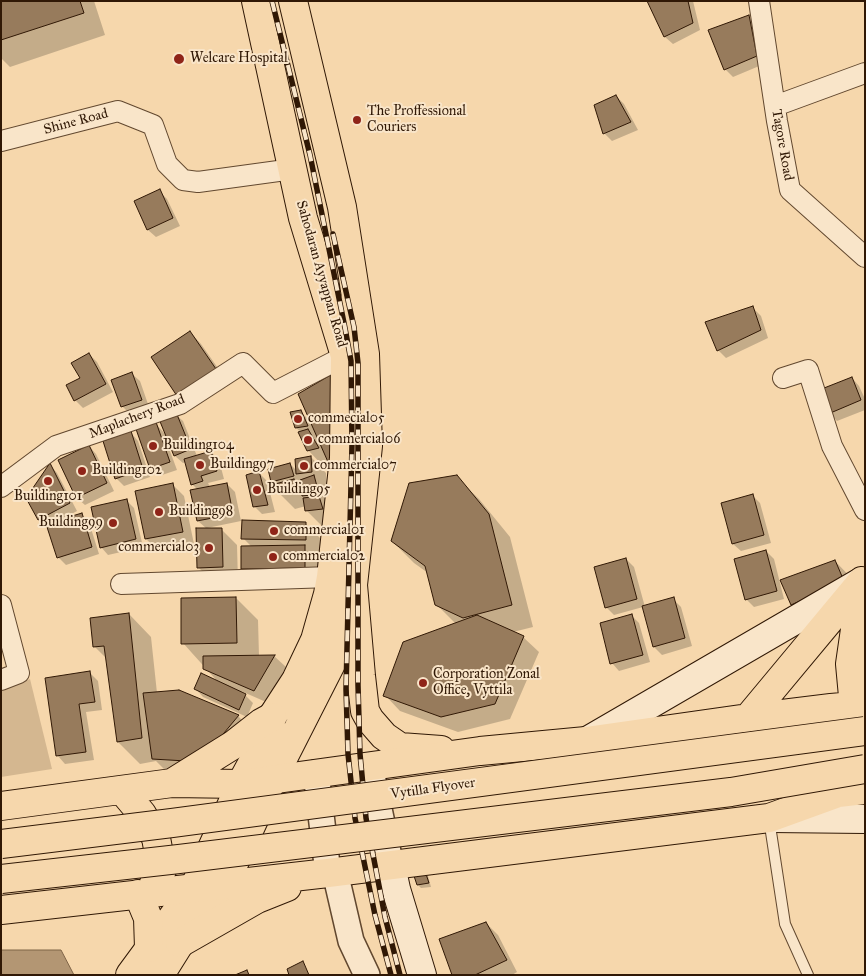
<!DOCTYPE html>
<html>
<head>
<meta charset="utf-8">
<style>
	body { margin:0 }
	#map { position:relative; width:866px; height:976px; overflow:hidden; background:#f6d7ac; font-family:"IM FELL Great Primer",serif }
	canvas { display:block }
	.frame { position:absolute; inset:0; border:2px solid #301805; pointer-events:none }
</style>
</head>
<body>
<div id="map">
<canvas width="866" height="976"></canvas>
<div class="frame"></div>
</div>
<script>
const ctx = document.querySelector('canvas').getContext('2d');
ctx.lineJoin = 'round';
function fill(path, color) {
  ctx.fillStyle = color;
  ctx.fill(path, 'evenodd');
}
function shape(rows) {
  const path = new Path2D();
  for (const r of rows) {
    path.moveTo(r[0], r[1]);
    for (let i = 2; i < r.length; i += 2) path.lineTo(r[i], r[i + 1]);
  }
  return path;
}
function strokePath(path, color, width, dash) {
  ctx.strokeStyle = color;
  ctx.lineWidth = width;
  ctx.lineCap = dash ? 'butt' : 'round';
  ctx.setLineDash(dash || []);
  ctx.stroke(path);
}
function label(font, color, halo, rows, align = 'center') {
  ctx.font = font + ' "IM FELL Great Primer",serif';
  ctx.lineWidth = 4;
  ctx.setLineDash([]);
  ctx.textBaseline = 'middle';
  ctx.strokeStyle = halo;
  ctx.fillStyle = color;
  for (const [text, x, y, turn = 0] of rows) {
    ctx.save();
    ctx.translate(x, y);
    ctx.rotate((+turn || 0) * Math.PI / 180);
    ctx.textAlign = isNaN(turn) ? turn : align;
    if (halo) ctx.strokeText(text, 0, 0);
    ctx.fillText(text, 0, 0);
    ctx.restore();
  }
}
const green = shape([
	[30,679,52,769,1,777,1,690]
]);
const water = shape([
	[1,950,61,950,74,975,1,975,1,950]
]);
const shadow = shape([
	[1,1,94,1,105,35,10,67,1,58],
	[649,1,693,1,700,30,673,44,665,37],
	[748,16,756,24,764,64,733,77,725,69],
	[616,96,624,104,638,130,612,141,605,134,595,106],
	[159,191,167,199,180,226,156,237,148,230,135,202],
	[753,308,761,316,768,338,726,358,718,350],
	[190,332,201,344,227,381,190,407],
	[89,354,97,362,113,392,83,408,75,400],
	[132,374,140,381,149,407,130,414,122,406],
	[852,378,859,386,865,399,865,410,837,421,829,413],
	[301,412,312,423,331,464,323,466,308,450,301,432,296,428],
	[175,414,183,421,197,456,211,452,219,460,224,479,208,483,210,487,227,484,235,492,241,521,207,528,221,529,237,545,238,582,214,583,198,567,207,529,198,521,198,490,192,484,186,462,183,463,175,456,169,442,167,443,177,470,159,476,152,469,138,430,156,424,166,435],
	[131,433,138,441,150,477,124,486,116,478],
	[89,446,96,454,114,491,85,505,77,498,59,460],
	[311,457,326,473,327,488,325,488,330,492,337,524,322,526,306,510,306,506,295,509,279,493,277,486,273,481,290,464,297,471],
	[50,465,57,473,77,511,62,519,62,520,81,514,89,522,99,554,66,565,58,557,48,526,46,527,39,519],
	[259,473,267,481,275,512,262,514,254,506],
	[456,477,479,499,510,537,533,627,513,632,523,637,539,652,510,719,458,732,400,711,385,695,456,624,436,604,428,573,414,563,392,541],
	[172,484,184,496,194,544,158,550,146,539],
	[753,496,760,503,771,543,741,551,733,544],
	[126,500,134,508,143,547,108,555,101,547],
	[305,523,321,539,321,556,313,555,320,562,320,583,258,584,242,569,252,547,243,538],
	[766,551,774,559,784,599,754,607,746,599],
	[626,559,634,567,645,607,673,599,681,607,692,646,662,655,654,647,643,607,614,615,606,607],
	[835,561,857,584,814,626,792,604],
	[236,598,258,620,259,656,274,656,286,667,266,702,241,691,253,703,247,717,203,697,196,689,218,682,183,643],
	[129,614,151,637,157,693,238,716,253,731,169,774,156,761,140,764,118,742,107,659,94,646],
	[631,615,639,623,650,662,619,671,612,663],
	[90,673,98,681,102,710,86,712,94,760,65,764,58,756,46,679],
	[425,872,428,876,431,887,421,888,418,885],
	[486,923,498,935,517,972,512,975,454,975]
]);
const building = shape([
	[1,1,80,1,84,13,1,40,1,1],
	[647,1,688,1,693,23,664,37,647,1],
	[749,15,757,56,724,70,708,30,749,15],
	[616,95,631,122,603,134,594,105,616,95],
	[160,189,173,218,147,230,134,201,160,189],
	[753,306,761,330,717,351,705,322,753,306],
	[190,331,216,369,177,396,151,357,190,331],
	[89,353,106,384,74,401,66,385,80,378,71,363,89,353],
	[341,369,332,471,298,394,341,369],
	[132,372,142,400,121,407,111,380,132,372],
	[852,377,861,400,828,414,819,390,852,377],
	[301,410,308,426,295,428,290,412,301,410],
	[176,412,191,449,174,456,159,419,176,412],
	[156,422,170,462,150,469,136,429,156,422],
	[308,429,319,448,307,451,298,432,308,429],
	[131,431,143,469,115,479,103,441,131,431],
	[89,445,107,483,76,498,58,460,89,445],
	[211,451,217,471,201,476,203,481,191,485,184,459,211,451],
	[311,456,312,472,296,474,295,459,311,456],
	[50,463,70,503,38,520,26,498,50,463],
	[290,463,294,476,271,482,268,469,290,463],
	[259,471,268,505,253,507,246,475,259,471],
	[314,475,319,494,302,496,300,480,314,475],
	[457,475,489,514,512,605,463,618,435,605,425,566,391,541,409,483,457,475],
	[294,479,297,489,278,494,275,484,294,479],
	[173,483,183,532,145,539,135,491,173,483],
	[227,483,233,514,197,521,190,490,227,483],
	[753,494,764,535,732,544,721,503,753,494],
	[319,496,323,509,305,511,303,498,319,496],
	[127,499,136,539,100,548,91,507,127,499],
	[82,513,92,547,57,558,46,524,82,513],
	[242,520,306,522,306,540,241,539,242,520],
	[196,528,222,528,223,567,197,568,196,528],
	[305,545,305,568,241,569,241,546,305,545],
	[766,550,777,591,745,600,734,559,766,550],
	[626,558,637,599,605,608,594,567,626,558],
	[835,560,844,581,791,605,780,580,835,560],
	[236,597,237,643,181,644,181,598,236,597],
	[674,597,685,638,653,647,642,606,674,597],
	[129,613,142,738,117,742,104,646,93,647,90,618,129,613],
	[632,614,643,655,610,664,600,623,632,614],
	[477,615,524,636,495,704,441,717,383,696,403,642,477,615],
	[275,655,254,691,203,669,203,656,275,655],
	[90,671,95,702,79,704,86,752,56,756,45,678,90,671],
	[201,673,246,694,239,710,194,689,201,673],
	[179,690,239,715,219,739,186,761,152,759,143,693,179,690],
	[425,871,429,883,417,885,413,873,425,871],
	[486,922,507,960,475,975,452,975,439,939,486,922],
	[303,961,309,975,289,975,287,969,303,961],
	[247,970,249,975,235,975,247,970]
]);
const service = shape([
	[769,819,785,924,808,975]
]);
const minor = shape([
	[759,1,777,121,790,190,865,257],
	[775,106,865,73],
	[1,141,118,111,153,125,167,164,183,180,198,182,293,169],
	[783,378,808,370,832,446,865,510],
	[1,487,56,446,180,404,243,363,273,393,345,356],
	[121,584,331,577],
	[1,605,19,673,1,680]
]);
const tertiary = shape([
	[370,766,391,866],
	[316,773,328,873],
	[335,872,351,941,367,975]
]);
const secondary = shape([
	[587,741,859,583],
	[771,818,865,819],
	[391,866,396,889,422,975]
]);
const primary = shape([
	[293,1,342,207,365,354,368,446,353,585,361,676,365,711,370,720,384,736,400,747,441,750],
	[130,975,194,888,241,784,268,734,272,717,296,680,315,640,328,594,331,577,344,458,345,356,303,218,256,1],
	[160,975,180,943,224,885,272,780,332,662,349,603]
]);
const trunk = shape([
	[854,707,850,664,862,581],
	[748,718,862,581],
	[172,783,233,745,261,723,272,717],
	[122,790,142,814,156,838,162,870,154,883],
	[1,806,172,783,241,784,480,751,586,741,748,718,831,708,865,705],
	[138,894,148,918,149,948],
	[1,910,328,873,769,818,838,793,865,790],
	[180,943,257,899,287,887]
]);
const rail = shape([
	[272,1,310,155,345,328,351,361,352,444,346,689,348,754,355,818,375,915,391,975],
	[333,234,354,327,358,363,358,685,360,754,366,818,385,917,400,975]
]);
const trunkBridge = shape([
	[1,844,172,823,865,731],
	[1,879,179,859,731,792,865,769]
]);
const markers = [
	[179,59,6,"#8f2418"],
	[357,120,5,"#8f2418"],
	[298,419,5,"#8f2418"],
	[308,440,5,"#8f2418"],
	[153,446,5,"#8f2418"],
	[200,465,5,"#8f2418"],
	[304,466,5,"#8f2418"],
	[82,471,5,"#8f2418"],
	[48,481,5,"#8f2418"],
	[257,490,5,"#8f2418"],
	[159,512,5,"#8f2418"],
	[113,523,5,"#8f2418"],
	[274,531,5,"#8f2418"],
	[209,548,5,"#8f2418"],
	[273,557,5,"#8f2418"],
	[423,683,5,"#8f2418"]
];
const poiNames = [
	["Welcare Hospital",190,59],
	["The Proffessional",367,112],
	["Couriers",367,128],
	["commecial05",308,419],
	["commercial06",318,440],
	["Building104",163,446],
	["Building97",210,465],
	["commercial07",314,466],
	["Building102",92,471],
	["Building95",267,490],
	["Building101",48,497,"center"],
	["Building98",169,512],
	["Building99",103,523,"right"],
	["commercial01",284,531],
	["commercial03",199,548,"right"],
	["commercial02",283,557],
	["Corporation Zonal",433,675],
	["Office, Vyttila",433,691]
];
const streetNames = [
	["Shine Road",76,122,-15],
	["Tagore Road",782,145,80],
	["Sahodaran Ayyappan Road",321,274,74],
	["Maplachery Road",137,417,-21],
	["Vytilla Flyover",433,789,-8]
];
fill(green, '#d4b790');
fill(water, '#b39673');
strokePath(water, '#7f6447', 1);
fill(shadow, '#0003');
fill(building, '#977b5c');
strokePath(building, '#301805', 1);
strokePath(service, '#62482f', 12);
strokePath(minor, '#62482f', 22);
strokePath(tertiary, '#62482f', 28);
strokePath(secondary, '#301805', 30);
strokePath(primary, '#301805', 30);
strokePath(trunk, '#301805', 30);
strokePath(service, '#f9e5c9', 10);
strokePath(minor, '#f9e5c9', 20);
strokePath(tertiary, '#f9e5c9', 25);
strokePath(secondary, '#f9e5c9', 28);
strokePath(primary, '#f6d7ac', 28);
strokePath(trunk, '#f6d7ac', 28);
strokePath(rail, '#301805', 5.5);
strokePath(rail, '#f9e5c9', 4, [11]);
strokePath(trunkBridge, '#301805', 30, []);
strokePath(trunkBridge, '#f6d7ac', 28);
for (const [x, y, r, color] of markers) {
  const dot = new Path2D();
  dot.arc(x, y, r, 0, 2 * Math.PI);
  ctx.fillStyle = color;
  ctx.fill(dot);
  strokePath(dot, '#f9e5c9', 2);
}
label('14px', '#301805', '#f9e5c9', poiNames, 'left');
label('14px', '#301805', '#f9e5c9', streetNames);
</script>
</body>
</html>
